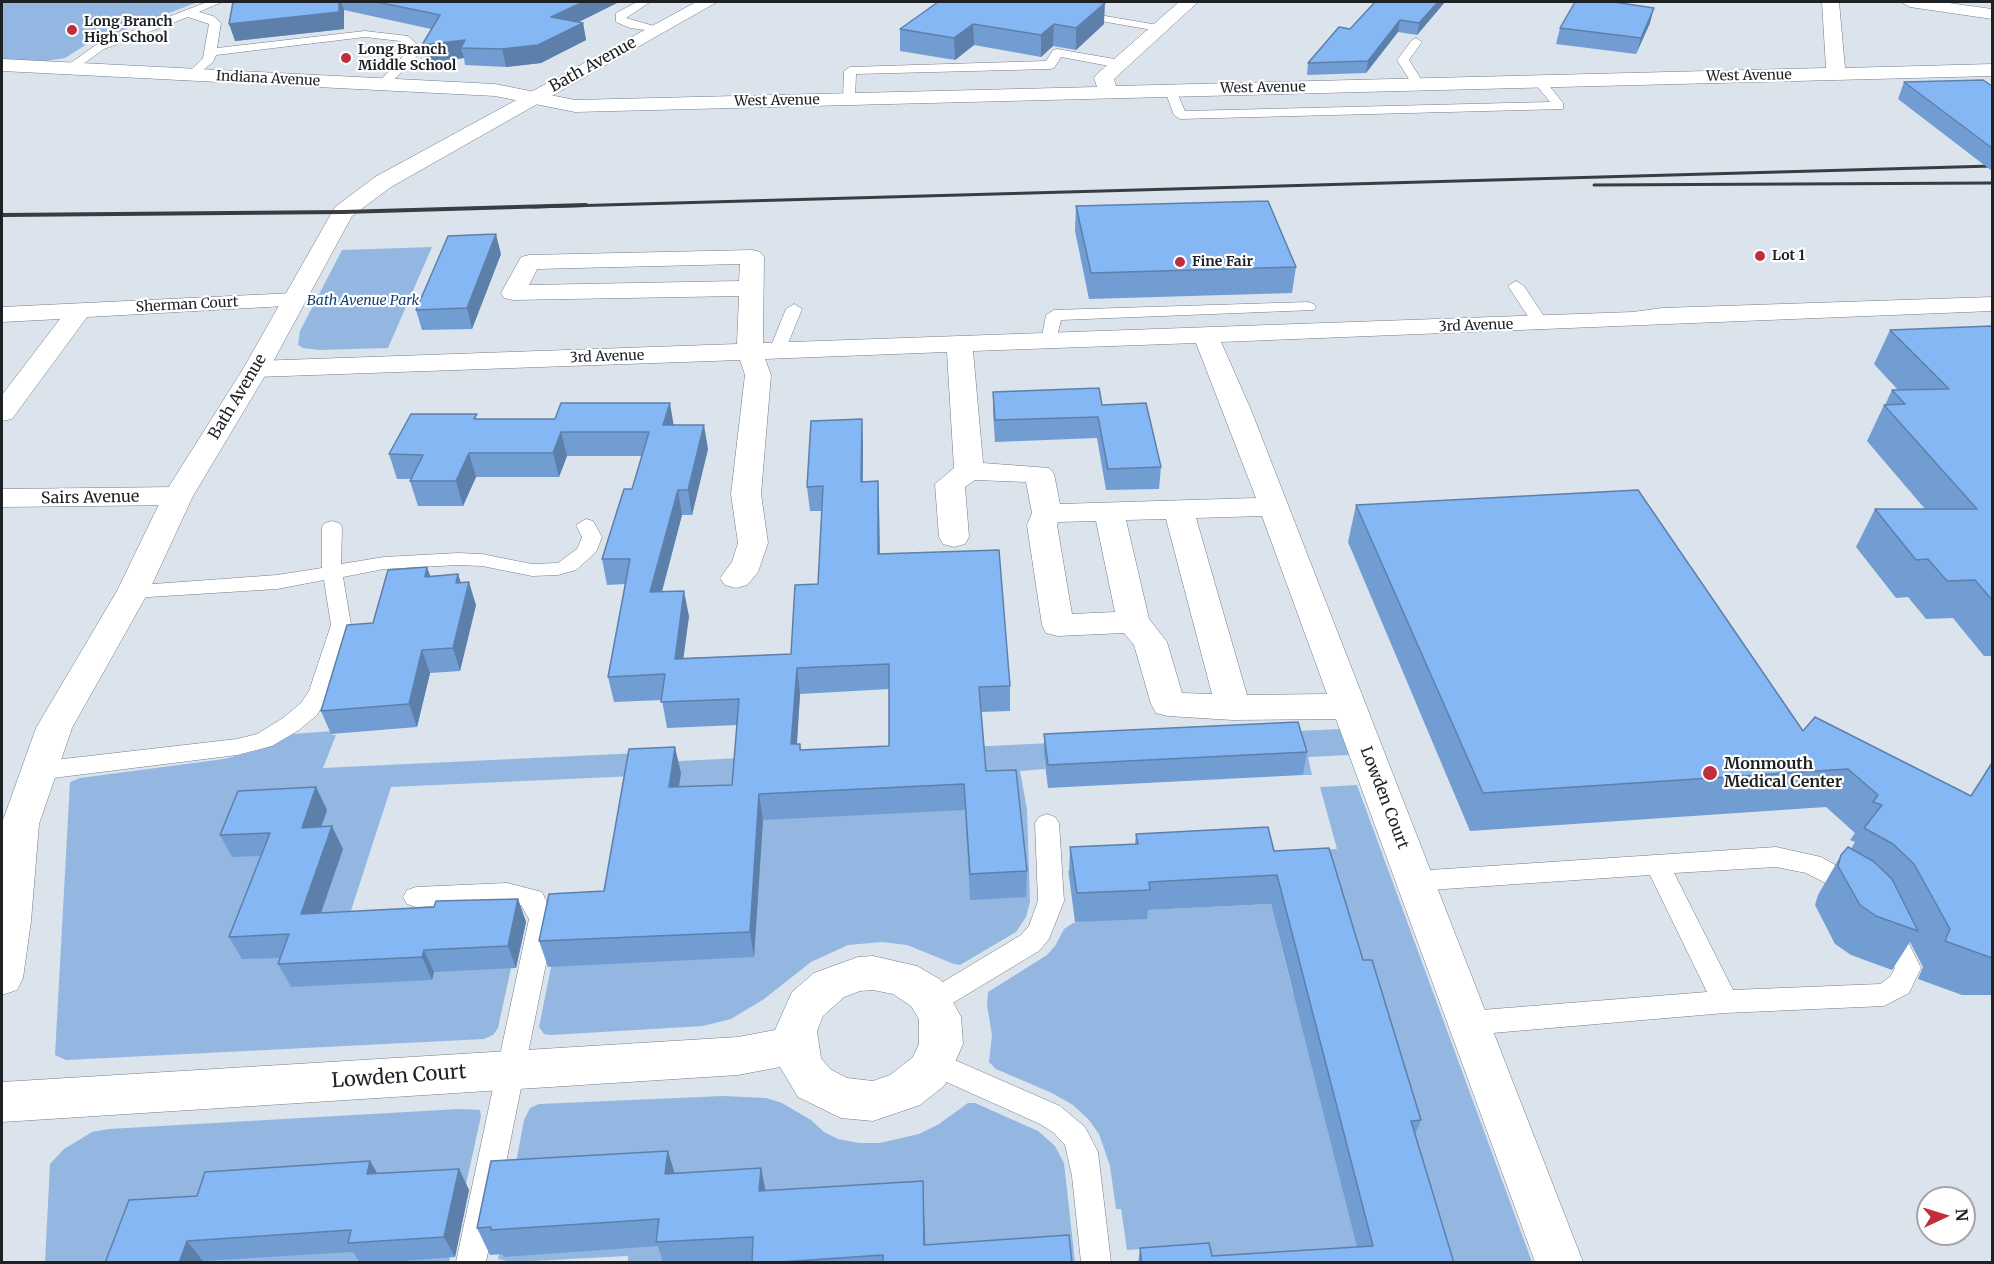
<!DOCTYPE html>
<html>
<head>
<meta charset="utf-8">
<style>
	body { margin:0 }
	#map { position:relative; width:1994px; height:1264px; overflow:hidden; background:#dbe3ed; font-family:Merriweather,serif }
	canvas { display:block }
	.frame { position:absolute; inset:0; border:3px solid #1e2124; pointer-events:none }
	.north { position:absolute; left:1916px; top:1186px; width:60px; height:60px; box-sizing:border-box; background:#fff; border:2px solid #a5a6a7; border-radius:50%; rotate:86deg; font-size:16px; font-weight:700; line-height:24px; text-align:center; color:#1e2124 }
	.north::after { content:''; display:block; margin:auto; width:21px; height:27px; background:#be2e3d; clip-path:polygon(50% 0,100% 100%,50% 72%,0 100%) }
</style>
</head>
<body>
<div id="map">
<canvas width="1994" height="1264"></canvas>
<div class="frame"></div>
<div class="north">N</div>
</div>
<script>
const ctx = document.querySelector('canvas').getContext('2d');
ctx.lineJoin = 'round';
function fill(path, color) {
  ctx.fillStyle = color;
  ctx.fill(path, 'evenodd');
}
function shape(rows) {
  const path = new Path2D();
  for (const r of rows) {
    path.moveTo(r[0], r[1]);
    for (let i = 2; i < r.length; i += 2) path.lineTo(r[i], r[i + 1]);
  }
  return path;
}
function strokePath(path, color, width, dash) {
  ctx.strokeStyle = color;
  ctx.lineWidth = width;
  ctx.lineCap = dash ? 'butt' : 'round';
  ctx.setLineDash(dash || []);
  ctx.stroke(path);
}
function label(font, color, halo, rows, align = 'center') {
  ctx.font = font + ' Merriweather,serif';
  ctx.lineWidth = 4.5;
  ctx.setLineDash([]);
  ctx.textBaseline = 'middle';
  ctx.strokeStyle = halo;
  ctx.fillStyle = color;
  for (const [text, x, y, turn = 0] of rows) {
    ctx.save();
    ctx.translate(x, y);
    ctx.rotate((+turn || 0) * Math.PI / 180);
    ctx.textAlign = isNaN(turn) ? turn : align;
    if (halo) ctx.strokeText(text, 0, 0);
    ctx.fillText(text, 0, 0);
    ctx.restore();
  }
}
const green = shape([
	[2,2,198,2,87,44,65,58,46,61,2,59],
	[432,247,388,348,319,350,303,348,298,345,300,331,342,250],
	[1340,729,1349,755,1308,757,1312,775,1303,775,1293,744,1044,756,1045,769,1020,771,1027,809,1030,902,1026,917,1016,932,960,965,954,964,907,945,882,942,848,945,811,962,764,999,731,1019,703,1026,551,1035,544,1034,539,1027,560,922,609,904,635,776,391,787,347,923,521,922,498,1028,493,1035,484,1039,66,1060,55,1055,70,782,80,778,224,759,263,749,293,734,333,731,332,735,336,735,323,768,639,753,638,763],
	[1357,785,1532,1262,1434,1262,1323,877,1069,876,1068,871,1115,868,1133,859,1337,849,1320,787],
	[1271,904,1293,993,1304,993,1361,1262,1142,1262,1141,1249,1127,1250,1121,1209,1116,1209,1110,1166,1099,1134,1089,1120,1073,1105,1052,1093,996,1069,989,1062,992,1035,987,1005,988,992,1047,955,1055,946,1064,929,1073,923,1146,910],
	[723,1096,766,1098,782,1103,811,1120,824,1132,838,1139,859,1143,880,1143,919,1134,939,1124,968,1103,975,1103,1038,1131,1055,1146,1064,1163,1075,1262,628,1262,628,1256,512,1262,498,1259,524,1120,530,1108,539,1104],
	[459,1109,480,1110,481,1116,449,1262,45,1262,50,1164,64,1149,92,1132,109,1129]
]);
const lane = shape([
	[207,2,222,2,199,12,213,16,221,23,217,48,365,31,408,36,420,47,416,57,386,88,382,89,376,85,406,53,408,48,400,41,365,37,216,55,213,62,192,79,186,75,203,58,209,24,188,17,104,49,72,72,62,69,96,45,207,2],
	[637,2,650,2,626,18,661,28,661,32,630,28,616,22,616,13,637,2],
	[1076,11,1158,25,1164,28,1158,31,1072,16,1072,12,1076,11],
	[1416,38,1422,42,1409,60,1424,84,1418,88,1414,87,1397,60,1412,40,1416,38],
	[1057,49,1120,60,1126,64,1120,68,1061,57,1054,68,1050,69,856,74,855,99,849,103,843,99,844,71,850,67,1046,61,1053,50,1057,49],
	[1539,77,1543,78,1563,103,1563,109,1180,119,1174,115,1165,91,1171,87,1175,88,1185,111,1550,102,1533,81,1539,77],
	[1516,281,1524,286,1549,324,1547,327,1541,329,1533,324,1508,286,1516,281],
	[1308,302,1314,304,1316,307,1314,310,1061,320,1055,344,1043,344,1041,341,1046,315,1054,310,1308,302],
	[794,304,802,309,785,351,783,355,771,355,769,351,786,309,794,304],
	[586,519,593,521,602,537,596,552,576,570,558,575,532,576,482,566,458,565,384,569,343,577,351,625,331,692,317,715,299,730,272,746,237,755,37,780,29,777,25,771,29,765,37,762,237,739,257,734,283,718,301,703,309,691,331,625,324,580,277,589,133,598,126,596,123,591,126,586,277,575,322,568,322,527,325,523,332,521,339,523,342,527,341,564,384,557,458,553,482,554,532,564,558,563,577,549,582,537,576,525,586,519],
	[1047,814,1055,817,1059,823,1064,901,1049,939,1039,951,941,1010,932,1013,923,1010,919,1002,923,994,1021,935,1029,926,1038,901,1035,823,1039,817,1047,814],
	[1776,847,1821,857,1862,880,1866,887,1862,894,1853,897,1806,873,1776,867,1674,873,1733,990,1880,984,1890,977,1895,968,1876,929,1880,922,1889,918,1898,922,1921,968,1909,993,1884,1006,1725,1013,1469,1035,1459,1031,1455,1023,1459,1015,1469,1011,1707,992,1650,875,1415,891,1406,888,1403,881,1406,874,1415,871,1776,847],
	[507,883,542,892,555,919,486,1262,456,1262,529,919,521,905,507,903,416,907,407,904,403,897,407,890,416,887,507,883],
	[934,1051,1060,1106,1085,1127,1098,1152,1111,1262,1081,1262,1072,1176,1065,1145,1054,1133,1040,1124,924,1072,920,1063,924,1054,934,1051]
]);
const street = shape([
	[1179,2,1198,2,1114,79,1116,86,1826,68,1822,2,1839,2,1845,68,1992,64,1992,76,575,112,495,96,2,71,2,59,495,84,575,100,1097,87,1094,78,1097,74,1179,2],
	[752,250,760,252,764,257,763,343,1633,312,1662,308,1992,297,1992,311,1221,342,1251,410,1583,1262,1535,1262,1336,719,1233,720,1168,716,1156,713,1151,704,1134,645,1124,633,1058,636,1046,633,1042,625,1027,525,1032,513,1026,482,975,480,965,487,969,537,965,544,954,547,943,544,939,537,935,484,954,468,947,352,765,359,771,375,761,494,768,543,758,572,747,585,736,588,725,585,720,578,732,562,738,543,731,494,745,375,740,360,256,377,247,375,243,369,247,363,256,361,737,344,739,296,513,300,504,298,501,293,521,257,529,255,752,250],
	[740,264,739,281,529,285,537,269,740,264],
	[1196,343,1256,498,1060,504,1054,474,1049,468,983,463,973,351,1196,343],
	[1262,516,1327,694,1247,695,1196,518,1262,516],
	[1166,519,1212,694,1182,693,1167,642,1149,619,1126,520,1166,519],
	[1096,521,1115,612,1072,614,1057,525,1058,522,1096,521],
	[294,293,303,295,306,300,303,305,87,317,12,419,2,421,2,395,60,319,2,322,2,307,294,293],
	[178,487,188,490,193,496,188,502,178,505,2,507,2,489,178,487],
	[873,956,917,966,941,980,961,1017,963,1044,945,1085,920,1105,873,1121,841,1118,798,1097,780,1067,738,1075,2,1122,2,1082,738,1037,775,1030,792,992,814,973,858,957,873,956],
	[873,990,893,994,911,1006,919,1019,919,1044,913,1057,890,1075,873,1081,847,1078,830,1069,821,1058,817,1031,823,1016,844,997,860,991,873,990]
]);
const secondary = shape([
	[696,2,717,2,391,187,352,216,269,369,193,496,149,591,72,728,39,824,31,921,23,978,17,990,2,995,2,823,36,728,117,591,163,496,243,369,335,207,375,177,696,2],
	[1901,2,1942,2,1992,9,1992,19,1910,7,1901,2]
]);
const railFar1 = shape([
	[1594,185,1992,183],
	[532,207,1992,166]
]);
const rail = shape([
	[2,215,343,212,586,205]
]);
const wall = shape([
	[233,2,619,2,578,22,583,23,586,40,541,63,506,67,465,65,464,58,426,63,431,29,344,10,344,29,235,41],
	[938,2,1104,24,1076,50,1053,46,1041,57,974,45,955,60,900,51,900,29],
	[1445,2,1417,35,1398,32,1366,73,1307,75,1308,63,1350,29],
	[1650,23,1636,54,1556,44,1560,28],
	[1904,82,1992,86,1992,171,1898,99],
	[1076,206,1296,267,1292,293,1089,299,1075,231],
	[501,254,472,329,422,330,416,310],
	[1992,326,1992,656,1984,656,1953,618,1926,619,1908,597,1896,598,1856,547,1875,509,1925,509,1867,441,1884,405,1885,405,1892,390,1898,390,1874,364,1890,330],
	[993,392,1102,405,1161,467,1159,489,1106,490,1097,438,995,442,993,413],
	[478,419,673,425,708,449,692,515,682,515,662,592,689,616,683,658,791,654,818,584,822,511,810,511,807,487,863,443,863,482,878,481,879,506,880,554,1010,686,1010,711,981,712,986,771,1027,871,1026,897,970,900,965,810,763,820,754,957,548,967,539,941,604,891,681,773,678,787,732,785,737,725,667,728,662,700,614,702,608,677,625,584,607,585,602,559,632,489,642,456,567,456,559,477,476,477,463,506,418,506,410,481,411,479,397,479,389,454],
	[889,689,889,746,801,750,800,744,797,744,800,694],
	[1356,505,1803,731,1971,796,1992,763,1992,995,1962,995,1918,979,1923,967,1910,942,1892,970,1851,955,1835,944,1815,905,1818,895,1841,855,1851,849,1855,842,1850,840,1855,833,1826,807,1470,831,1348,542],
	[458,574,461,583,476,605,460,671,430,673,417,727,331,734,321,711,373,623,430,576],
	[1044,734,1307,752,1303,775,1048,788,1044,756],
	[316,787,327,810,321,827,343,849,321,913,434,907,518,899,526,922,516,968,434,972,432,980,291,987,278,964,281,958,242,959,229,937,261,856,232,857,220,835],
	[1136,834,1274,851,1363,960,1421,1120,1415,1135,1454,1263,1138,1263,1140,1248,1212,1256,1357,1247,1271,904,1148,910,1147,919,1075,922,1069,876,1070,847,1135,844],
	[370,1161,377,1173,459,1169,469,1190,455,1257,376,1263,360,1263,353,1252,203,1261,203,1263,105,1263,197,1196],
	[761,1168,766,1191,923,1181,925,1245,1072,1263,663,1263,658,1246,504,1257,502,1254,490,1255,477,1228,674,1173]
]);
const shadedWall = shape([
	[339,2,341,2,344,10,344,29,235,41,229,24],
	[583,2,619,2,555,34,551,17],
	[1438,2,1445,2,1417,35,1419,23],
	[1105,3,1104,24,1076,50,1076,28],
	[1654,8,1650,23,1636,54,1641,38],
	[1400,20,1398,32,1366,73,1368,61],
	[583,23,586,40,541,63,506,67,502,49],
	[973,24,974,45,955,60,954,38],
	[1054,24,1053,46,1041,57,1041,35],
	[465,40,461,48,464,58,426,63,422,45],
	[496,234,501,254,472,329,467,308],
	[670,403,674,427,663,425],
	[862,419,863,443,862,506,861,482],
	[704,425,708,449,692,515,688,490],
	[561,432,567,456,559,477,553,453],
	[469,453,476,477,463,506,456,481],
	[878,481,879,506,880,579,878,554],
	[678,490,682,515,655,617,650,592],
	[427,567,435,589,425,577],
	[458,574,465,597,469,582,476,605,460,671,453,648,456,583],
	[684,591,689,616,680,684,675,659],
	[422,650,430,673,417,727,409,704],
	[797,668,800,694,795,770,791,744],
	[675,747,681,773,675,813,669,787],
	[316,787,327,810,313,850,302,828],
	[759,794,763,820,754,957,750,932],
	[332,826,343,849,313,936,301,914],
	[518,899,526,922,516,968,508,946],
	[424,950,434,972,432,980,422,957],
	[668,1151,676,1178,665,1174],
	[370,1161,382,1182,367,1174],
	[761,1168,766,1195,759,1191],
	[459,1169,469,1190,455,1257,444,1237],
	[923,1181,924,1208,926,1263,924,1245],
	[187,1241,203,1261,203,1263,179,1263]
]);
const building = shape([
	[233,2,339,2,339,12,229,24,233,2],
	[377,2,583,2,551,17,583,23,538,45,502,49,461,48,465,40,422,45,440,15,377,2],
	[938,2,1098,2,1105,3,1076,28,1054,24,1041,35,973,24,954,38,900,29,938,2],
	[1375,2,1438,2,1419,23,1400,20,1368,61,1308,63,1339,27,1350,29,1375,2],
	[1575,2,1614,2,1654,8,1641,38,1560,28,1575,2],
	[1983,80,1992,86,1992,148,1904,82,1983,80],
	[1268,201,1296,267,1091,273,1076,206,1268,201],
	[496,234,467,308,416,310,448,236,496,234],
	[1992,326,1992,600,1975,580,1947,581,1928,559,1916,560,1875,509,1977,509,1884,405,1905,404,1892,390,1949,389,1890,330,1992,326],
	[1099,388,1102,405,1146,403,1161,467,1108,469,1098,417,995,420,993,392,1099,388],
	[561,403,670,403,663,425,704,425,688,490,678,490,650,592,684,591,675,659,791,654,795,585,818,584,823,486,807,487,811,421,862,419,861,482,878,481,878,554,999,550,1010,686,979,687,986,771,1016,770,1027,871,970,874,964,784,759,794,750,932,539,941,549,894,604,891,629,749,675,747,669,787,732,785,739,699,661,702,665,674,608,677,630,559,602,559,624,489,632,489,649,432,561,432,553,453,469,453,456,481,410,481,423,455,389,454,411,414,477,414,474,419,555,419,561,403],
	[889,664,889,746,800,750,800,744,791,744,797,668,889,664],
	[1638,490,1803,731,1815,717,1971,796,1992,763,1992,958,1945,941,1950,929,1914,864,1893,844,1864,828,1882,805,1873,802,1878,795,1848,769,1483,793,1356,505,1638,490],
	[427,567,425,577,458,574,456,583,469,582,453,648,422,650,409,704,321,711,347,625,373,623,388,570,427,567],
	[1298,722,1307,752,1048,765,1044,734,1298,722],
	[316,787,302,828,332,826,301,914,434,907,436,901,518,899,508,946,424,950,422,957,278,964,289,934,229,937,270,833,220,835,238,791,316,787],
	[1268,827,1274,851,1329,848,1363,960,1372,960,1421,1120,1411,1121,1454,1263,1142,1263,1140,1248,1209,1243,1212,1256,1373,1246,1277,875,1149,882,1150,890,1077,893,1070,847,1138,844,1136,834,1268,827],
	[1848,847,1873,861,1892,879,1918,931,1876,916,1860,905,1838,866,1841,855,1848,847],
	[668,1151,665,1174,761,1168,759,1191,923,1181,924,1245,1069,1235,1072,1263,883,1263,883,1255,766,1263,752,1263,753,1237,656,1242,659,1219,491,1230,491,1227,477,1228,491,1161,668,1151],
	[370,1161,367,1174,459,1169,444,1237,348,1243,351,1230,187,1241,179,1263,105,1263,129,1200,197,1196,205,1172,370,1161]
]);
const markers = [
	[72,30,6,"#be2e3d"],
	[346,58,6,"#be2e3d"],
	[1760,256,6,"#be2e3d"],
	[1180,262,6,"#be2e3d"],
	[1710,773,8,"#be2e3d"]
];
const farPoinames = [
	["Long Branch",84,22],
	["High School",84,38],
	["Long Branch",358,50],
	["Middle School",358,66],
	["Lot 1",1772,256],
	["Fine Fair",1192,262]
];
const farStreetnames = [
	["West Avenue",1749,76,-1],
	["Indiana Avenue",268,79,3],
	["West Avenue",1263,88,-1],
	["West Avenue",777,101,-1],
	["Sherman Court",187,305,-3],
	["3rd Avenue",1476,326,-2],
	["3rd Avenue",607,357,-2]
];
const farParknames = [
	["Bath Avenue Park",363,301]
];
const streetNames = [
	["Bath Avenue",593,65,-29],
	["Bath Avenue",238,397,-59],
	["Sairs Avenue",90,498,-1],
	["Lowden Court",1384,798,69]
];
const poiNames = [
	["Monmouth",1724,764],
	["Medical Center",1724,782]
];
const nearStreetnames = [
	["Lowden Court",399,1077,-4]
];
fill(green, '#94b7e1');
strokePath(lane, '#757c85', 1);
strokePath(street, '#757c85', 1);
strokePath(secondary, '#757c85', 1);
fill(lane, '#fff');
fill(street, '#fff');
fill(secondary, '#fff');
strokePath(railFar1, '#393c40', 3);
strokePath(rail, '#393c40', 4);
fill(wall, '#729dd2');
fill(shadedWall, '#5d80ab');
fill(building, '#85b7f4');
strokePath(building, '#5d80ab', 1.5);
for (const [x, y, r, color] of markers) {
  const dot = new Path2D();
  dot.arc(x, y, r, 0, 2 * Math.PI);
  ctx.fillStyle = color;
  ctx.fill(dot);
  strokePath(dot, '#fff', 2);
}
label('bold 14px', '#1e2124', '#fff', farPoinames, 'left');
label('14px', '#1e2124', '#fff', farStreetnames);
label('italic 14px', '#104279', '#fff', farParknames);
label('16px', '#1e2124', '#fff', streetNames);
label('bold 16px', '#1e2124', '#fff', poiNames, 'left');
label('20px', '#1e2124', '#fff', nearStreetnames);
</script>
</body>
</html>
